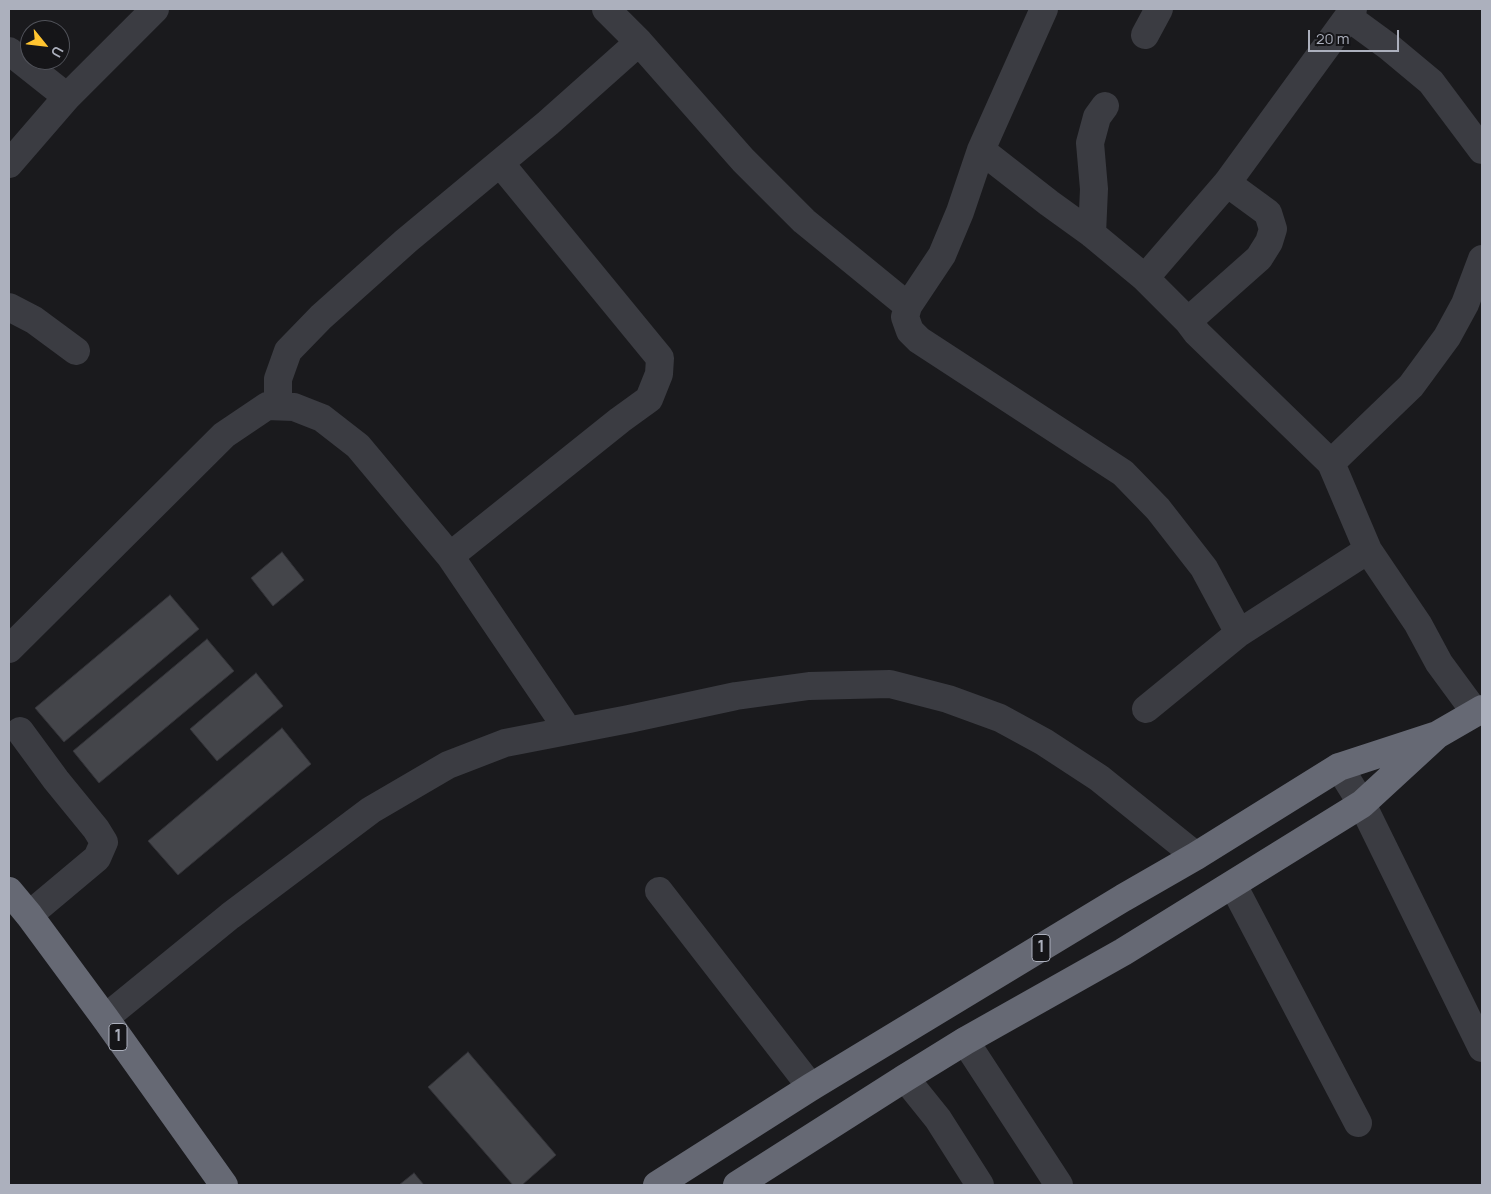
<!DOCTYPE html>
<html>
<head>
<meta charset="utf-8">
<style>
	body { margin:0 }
	#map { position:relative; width:1491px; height:1194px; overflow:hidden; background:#1a1a1d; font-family:Manrope,sans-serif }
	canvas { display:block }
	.frame { position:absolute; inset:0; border:10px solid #acb0bd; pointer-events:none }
	.north { position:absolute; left:20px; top:20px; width:50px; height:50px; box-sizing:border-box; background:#151518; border:1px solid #51535a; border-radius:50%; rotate:119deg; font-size:14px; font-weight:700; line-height:20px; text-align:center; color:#acb0bd }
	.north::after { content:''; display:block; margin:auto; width:18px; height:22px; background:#ffc430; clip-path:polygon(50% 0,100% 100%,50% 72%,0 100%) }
	.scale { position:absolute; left:1308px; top:30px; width:91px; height:22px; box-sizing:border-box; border:2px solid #acb0bd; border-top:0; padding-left:6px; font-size:15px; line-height:18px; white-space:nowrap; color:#acb0bd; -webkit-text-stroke:4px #151518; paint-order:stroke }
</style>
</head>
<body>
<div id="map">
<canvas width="1491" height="1194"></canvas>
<div class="frame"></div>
<div class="north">U</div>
<div class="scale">20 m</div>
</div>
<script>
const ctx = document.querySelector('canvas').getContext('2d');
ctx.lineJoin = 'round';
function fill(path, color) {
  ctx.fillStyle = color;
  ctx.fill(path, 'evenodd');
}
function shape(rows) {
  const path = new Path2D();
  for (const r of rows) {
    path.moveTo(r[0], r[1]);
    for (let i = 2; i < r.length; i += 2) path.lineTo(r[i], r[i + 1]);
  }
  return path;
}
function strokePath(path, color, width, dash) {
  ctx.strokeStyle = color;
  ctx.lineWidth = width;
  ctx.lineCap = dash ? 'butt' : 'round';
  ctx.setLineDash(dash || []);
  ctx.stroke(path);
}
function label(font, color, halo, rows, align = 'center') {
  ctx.font = font + ' Manrope,sans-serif';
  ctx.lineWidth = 4.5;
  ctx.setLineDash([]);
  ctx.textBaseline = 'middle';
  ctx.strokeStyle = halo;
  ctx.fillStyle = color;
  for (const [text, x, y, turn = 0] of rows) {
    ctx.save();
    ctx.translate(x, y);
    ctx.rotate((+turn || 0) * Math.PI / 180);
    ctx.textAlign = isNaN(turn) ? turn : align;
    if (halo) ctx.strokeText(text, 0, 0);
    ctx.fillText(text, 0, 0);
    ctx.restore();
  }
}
const building = shape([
	[282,552,304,580,273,606,251,578,282,552],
	[170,595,199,629,64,742,35,708,170,595],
	[207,639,234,671,99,783,73,751,207,639],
	[256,673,283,706,217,761,190,729,256,673],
	[282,728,311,764,178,875,148,841,282,728],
	[468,1052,556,1155,522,1185,513,1185,428,1087,468,1052],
	[414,1173,424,1185,399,1185,414,1173]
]);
const minor = shape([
	[606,9,639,42,743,160,804,221,908,306],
	[1044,9,981,150,960,212,942,255,908,306,905,317,910,331,919,340,1123,473,1158,509,1204,568,1239,633,1368,550],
	[1353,9,1348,17,1389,47,1431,82,1482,150],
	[1145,35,1159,9],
	[9,51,67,97],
	[981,150,1049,203,1092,234,1145,278,1188,321,1197,333,1331,463,1368,550,1418,624,1439,663,1475,712],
	[9,164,67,97,155,9],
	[1092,234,1094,189,1090,143,1097,117,1105,106],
	[1145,278,1227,183,1348,17],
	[9,307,34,320,76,351],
	[1188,321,1259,258,1269,242,1273,229,1268,213,1227,183],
	[278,406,278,379,288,351,321,317,406,241,548,123,639,42],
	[1331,463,1411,386,1447,337,1465,304,1482,259],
	[450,556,620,420,649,399,659,374,660,358,500,163],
	[9,649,224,435,267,406,294,407,322,418,358,446,450,556,568,730],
	[1146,709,1239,633],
	[20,731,56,780,96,829,104,842,97,858,29,915],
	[1339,767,1362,804,1482,1048],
	[1233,885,1358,1123],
	[659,891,811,1087],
	[105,1018,230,916,371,810,448,765,505,743,629,719,736,696,809,686,890,684,948,699,1000,718,1044,742,1099,778,1196,856],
	[965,1041,1059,1185],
	[905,1078,938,1119,980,1185]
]);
const highway = shape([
	[9,891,29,915,105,1018,224,1185],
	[657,1185,811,1087,1123,898,1196,856,1339,767,1437,735],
	[737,1185,905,1078,965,1041,1123,952,1362,804,1437,735,1482,709]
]);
const shields = [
	[1041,948,18],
	[118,1037,18]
];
const shieldNames = [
	["1",1041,948],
	["1",118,1037]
];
fill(building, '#44454a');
strokePath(building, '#343439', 1);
strokePath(minor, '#3b3c42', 28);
strokePath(highway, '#666974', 28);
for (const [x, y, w] of shields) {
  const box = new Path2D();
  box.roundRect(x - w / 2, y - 13.5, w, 27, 4);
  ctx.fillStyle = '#151518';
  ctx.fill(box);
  strokePath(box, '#acb0bd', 1);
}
label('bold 16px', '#acb0bd', null, shieldNames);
</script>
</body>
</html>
